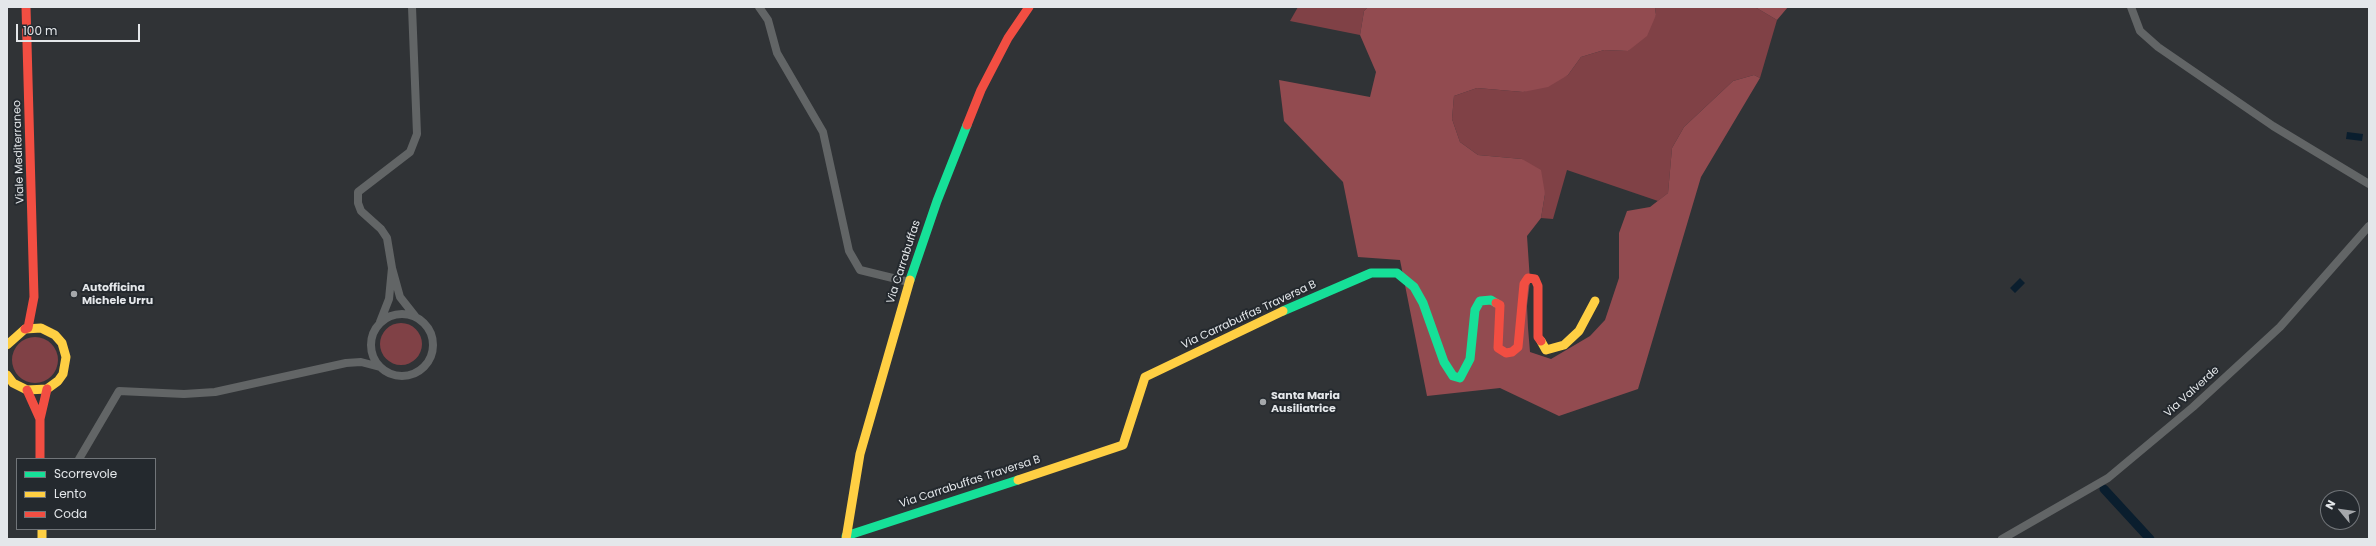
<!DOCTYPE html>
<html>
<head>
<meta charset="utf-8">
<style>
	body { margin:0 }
	#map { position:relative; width:2376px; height:546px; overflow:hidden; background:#303336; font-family:Poppins,sans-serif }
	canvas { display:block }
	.frame { position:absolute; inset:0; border:8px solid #e4e7ea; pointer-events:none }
	.legend { position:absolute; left:16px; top:458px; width:140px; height:72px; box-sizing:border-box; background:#24292e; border:1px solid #717579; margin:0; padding:5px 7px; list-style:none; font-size:12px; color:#e4e7ea }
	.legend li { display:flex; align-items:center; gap:8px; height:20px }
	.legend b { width:20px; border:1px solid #717579 }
	.north { position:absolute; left:2320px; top:490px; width:40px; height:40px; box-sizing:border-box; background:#24292e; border:1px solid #717579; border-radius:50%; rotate:299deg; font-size:11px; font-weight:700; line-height:16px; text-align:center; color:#e4e7ea }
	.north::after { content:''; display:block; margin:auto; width:14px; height:18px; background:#a5a8ab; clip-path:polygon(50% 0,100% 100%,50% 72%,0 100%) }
	.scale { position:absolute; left:16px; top:24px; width:124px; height:18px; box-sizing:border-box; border:2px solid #e4e7ea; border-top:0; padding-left:5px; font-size:12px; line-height:14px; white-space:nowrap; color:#e4e7ea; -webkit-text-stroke:3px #24292e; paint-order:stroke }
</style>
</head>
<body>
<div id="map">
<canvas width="2376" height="546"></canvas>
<div class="frame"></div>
<ul class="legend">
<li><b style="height:5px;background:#16e098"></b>Scorrevole</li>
<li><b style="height:5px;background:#ffcf43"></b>Lento</li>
<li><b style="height:5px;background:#f24e42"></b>Coda</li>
</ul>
<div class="north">N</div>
<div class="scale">100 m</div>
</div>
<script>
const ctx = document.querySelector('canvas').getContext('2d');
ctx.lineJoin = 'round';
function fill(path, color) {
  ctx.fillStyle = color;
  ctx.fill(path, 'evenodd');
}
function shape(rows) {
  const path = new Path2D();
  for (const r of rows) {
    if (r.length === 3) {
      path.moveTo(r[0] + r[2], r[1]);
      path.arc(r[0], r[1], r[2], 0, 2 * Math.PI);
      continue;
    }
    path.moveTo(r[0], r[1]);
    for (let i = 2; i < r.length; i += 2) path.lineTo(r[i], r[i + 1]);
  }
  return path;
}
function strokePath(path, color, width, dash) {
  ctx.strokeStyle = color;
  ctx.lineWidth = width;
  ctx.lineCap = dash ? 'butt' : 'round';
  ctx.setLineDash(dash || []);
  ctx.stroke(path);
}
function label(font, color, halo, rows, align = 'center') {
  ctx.font = font + ' Poppins,sans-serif';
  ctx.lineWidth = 4;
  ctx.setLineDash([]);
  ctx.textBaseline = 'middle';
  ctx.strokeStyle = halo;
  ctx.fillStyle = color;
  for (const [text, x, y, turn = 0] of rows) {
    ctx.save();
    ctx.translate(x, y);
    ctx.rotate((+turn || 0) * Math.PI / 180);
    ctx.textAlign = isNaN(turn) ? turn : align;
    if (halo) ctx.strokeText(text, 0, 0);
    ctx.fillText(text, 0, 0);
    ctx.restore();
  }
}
const green = shape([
	[1298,7,1368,7,1364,11,1360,35,1290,21],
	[1655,7,1755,7,1777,20,1760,78,1754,75,1733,81,1684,127,1672,148,1668,193,1658,201,1567,170,1553,219,1541,218,1545,194,1522,159,1478,155,1460,142,1452,119,1454,96,1477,88,1523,92,1568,75,1581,57,1604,50,1628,51,1656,15],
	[401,344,21],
	[35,360,23]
]);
const forest = shape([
	[1368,7,1655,7,1656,15,1647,36,1628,51,1604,50,1581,57,1568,75,1548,87,1523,92,1477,88,1454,96,1452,119,1460,142,1478,155,1522,159,1541,170,1545,194,1541,218,1527,236,1530,281,1527,306,1528,328,1530,352,1551,359,1590,336,1605,320,1619,278,1619,233,1627,211,1650,207,1668,193,1672,148,1684,127,1733,81,1754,75,1760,78,1701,177,1638,389,1559,416,1500,388,1427,396,1400,260,1358,257,1343,182,1284,121,1279,80,1370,97,1376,72,1360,35,1364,11],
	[1755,7,1788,7,1777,20]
]);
const water = shape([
	[2347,132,2363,134,2362,141,2346,139],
	[2020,278,2025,283,2015,293,2010,288]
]);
const canal = shape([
	[2104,489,2150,539]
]);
const street = shape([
	[759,7,768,20,777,53,823,132,849,251,860,270,909,282],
	[2131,7,2140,31,2158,47,2273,126,2369,184],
	[392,268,387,238,381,229,361,211,358,203,358,192,410,152,417,134,412,7],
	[402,345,31],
	[380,322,389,299,392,268,400,297,415,316],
	[79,459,119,391,184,394,215,392,346,363,361,362,380,367],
	[2002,539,2108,478,2193,407,2280,327,2369,226]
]);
const fast = shape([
	[910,280,937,201,967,125],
	[1283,311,1371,273,1397,273,1414,287,1423,303,1444,362,1453,376,1460,378,1470,359,1475,310,1480,301,1491,300,1496,303],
	[846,536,1018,480]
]);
const slow = shape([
	[1541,341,1546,350,1564,345,1579,331,1595,301],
	[7,345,25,329,41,328,55,335,62,343,66,357,63,374,58,381,47,389,27,390,13,383,7,375],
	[1018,480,1123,445,1145,377,1283,311],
	[42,529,42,539],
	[846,539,860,454,910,280]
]);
const jam = shape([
	[967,125,981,90,1008,38,1029,7],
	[1496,303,1500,305,1498,348,1506,353,1512,352,1518,347,1524,284,1528,278,1535,279,1538,286,1538,337,1541,341],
	[25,329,28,328,34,297,26,7],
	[27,390,40,419],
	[40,459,40,419,47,389]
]);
const markers = [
	[74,294,4,"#a5a8ab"],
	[1263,402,4,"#a5a8ab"]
];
const streetNames = [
	["Viale Mediterraneo",19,152,-92],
	["Via Carrabuffas",904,262,-72],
	["Via Carrabuffas Traversa B",1249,315,-25],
	["Via Valverde",2192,392,-42],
	["Via Carrabuffas Traversa B",970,482,-18]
];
const poiNames = [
	["Autofficina",82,288],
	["Michele Urru",82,301],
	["Santa Maria",1271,396],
	["Ausiliatrice",1271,409]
];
fill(green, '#804146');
fill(forest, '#924b50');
fill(water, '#0a1e2e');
strokePath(canal, '#0a1e2e', 9);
strokePath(street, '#626566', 8);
strokePath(fast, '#16e098', 9);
strokePath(slow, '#ffcf43', 9);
strokePath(jam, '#f24e42', 9);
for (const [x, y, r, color] of markers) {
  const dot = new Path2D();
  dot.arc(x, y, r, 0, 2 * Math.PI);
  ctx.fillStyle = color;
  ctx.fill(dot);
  strokePath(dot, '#24292e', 1.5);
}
label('11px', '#e4e7ea', '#24292e', streetNames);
label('bold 11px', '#e4e7ea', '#24292e', poiNames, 'left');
</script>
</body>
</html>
